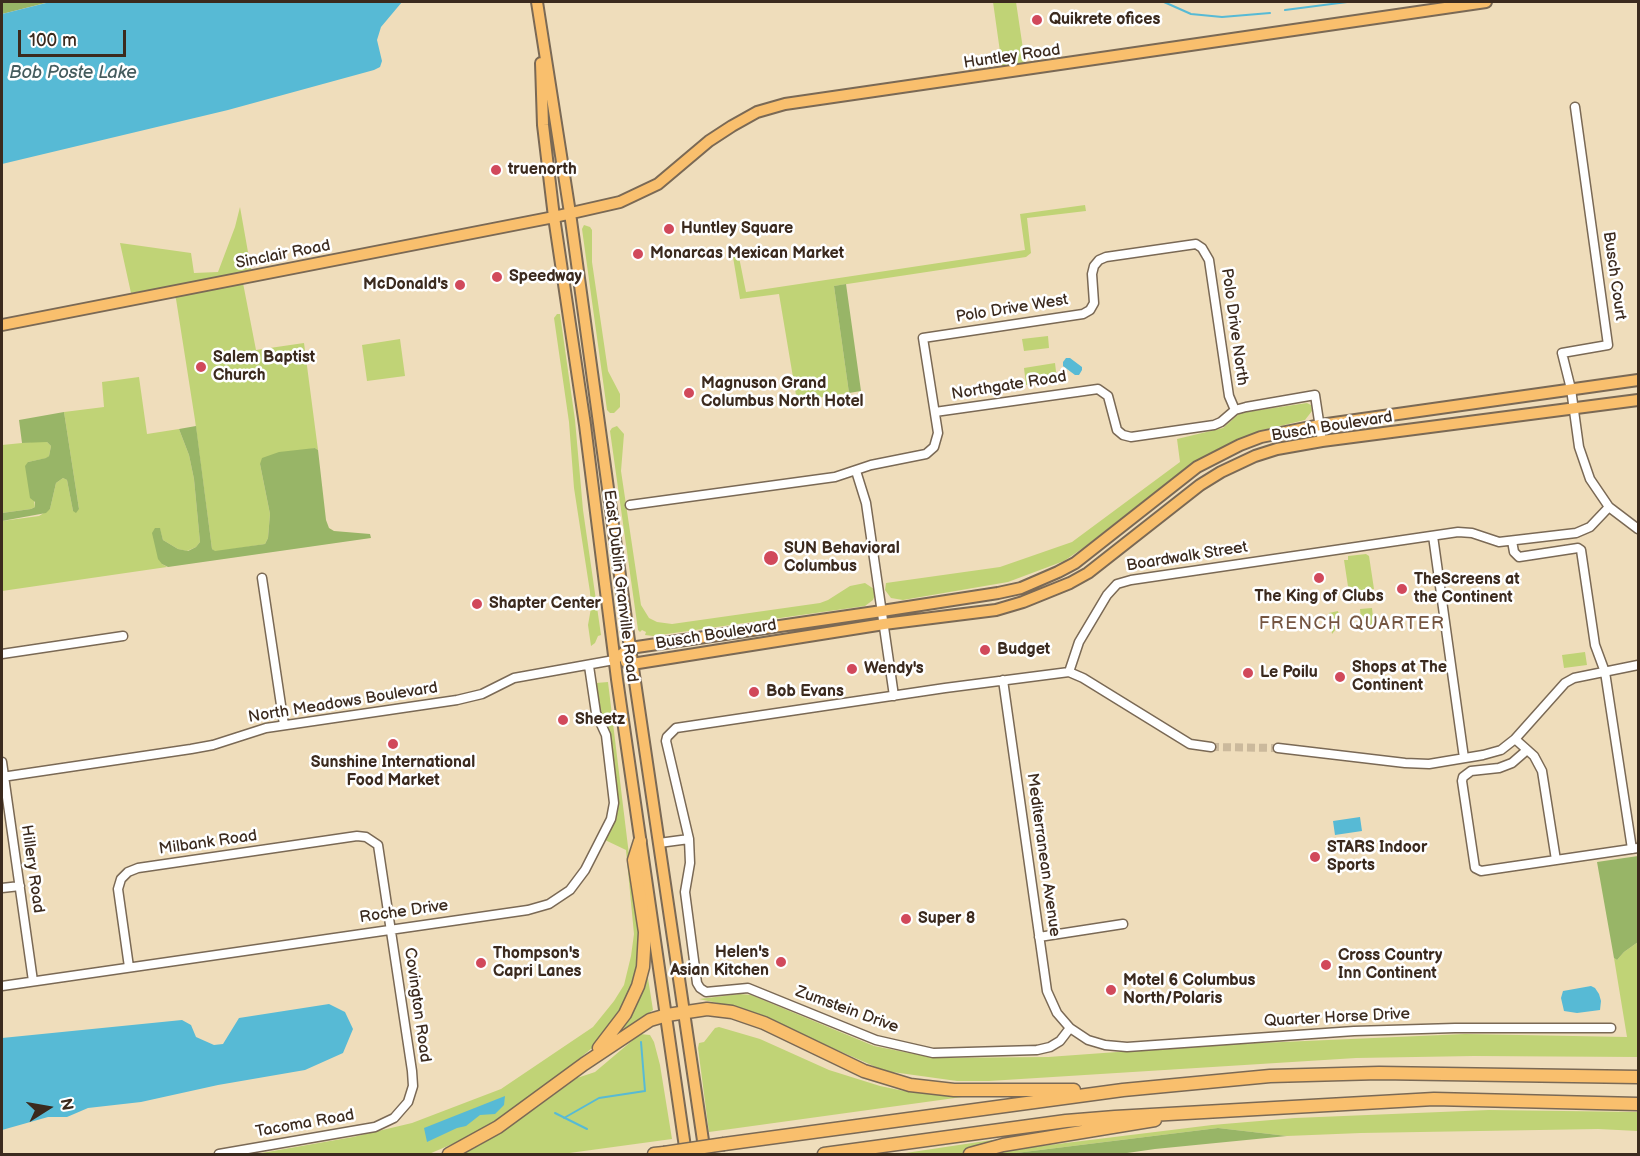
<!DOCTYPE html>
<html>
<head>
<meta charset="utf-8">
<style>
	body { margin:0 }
	#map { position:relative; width:1640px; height:1156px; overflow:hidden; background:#efddbb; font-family:"Balsamiq Sans",sans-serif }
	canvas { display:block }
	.frame { position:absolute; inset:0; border:3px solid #3b2a1e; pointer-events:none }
	.north { position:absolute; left:18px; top:1078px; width:60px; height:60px; -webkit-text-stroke:4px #fff; paint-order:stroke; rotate:79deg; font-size:16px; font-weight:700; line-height:24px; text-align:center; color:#3b2a1e }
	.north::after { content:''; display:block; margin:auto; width:21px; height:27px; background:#3b2a1e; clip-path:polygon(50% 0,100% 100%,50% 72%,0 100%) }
	.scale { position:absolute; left:18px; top:30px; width:108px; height:27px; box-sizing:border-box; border:3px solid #3b2a1e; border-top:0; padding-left:8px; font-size:18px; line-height:21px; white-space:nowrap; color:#3b2a1e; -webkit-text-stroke:4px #fff; paint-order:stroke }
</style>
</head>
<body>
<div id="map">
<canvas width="1640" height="1156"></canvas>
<div class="frame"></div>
<div class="north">N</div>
<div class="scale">100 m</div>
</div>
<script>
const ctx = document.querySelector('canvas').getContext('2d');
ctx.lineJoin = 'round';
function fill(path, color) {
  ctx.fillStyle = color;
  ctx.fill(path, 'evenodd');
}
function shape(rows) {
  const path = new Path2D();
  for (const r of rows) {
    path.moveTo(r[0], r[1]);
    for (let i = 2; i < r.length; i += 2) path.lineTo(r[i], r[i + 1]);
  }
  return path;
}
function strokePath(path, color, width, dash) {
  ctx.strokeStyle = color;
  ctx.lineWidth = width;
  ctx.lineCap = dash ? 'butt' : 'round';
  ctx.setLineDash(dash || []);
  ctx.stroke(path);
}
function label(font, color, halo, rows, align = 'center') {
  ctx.font = font + ' "Balsamiq Sans",sans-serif';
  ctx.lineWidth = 5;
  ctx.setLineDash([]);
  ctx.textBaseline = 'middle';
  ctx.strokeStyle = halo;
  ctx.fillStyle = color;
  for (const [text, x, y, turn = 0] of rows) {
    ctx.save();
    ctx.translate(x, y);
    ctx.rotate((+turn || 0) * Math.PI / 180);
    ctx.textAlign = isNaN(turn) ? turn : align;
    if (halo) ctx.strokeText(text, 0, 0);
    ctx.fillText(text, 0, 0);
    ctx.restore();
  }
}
const green = shape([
	[993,2,1016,2,1026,69,1003,73],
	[1085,205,1086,211,1027,218,1031,253,1026,257,834,286,849,393,797,401,779,294,740,299,733,257,739,257,746,292,1025,250,1020,214],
	[240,207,251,269,243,283,256,350,304,343,318,450,315,448,260,464,270,514,268,538,265,544,215,552,212,549,195,420,176,299,166,287,131,293,120,243,191,253,194,273,218,272,235,227],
	[584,225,590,227,592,230,592,262,608,371,620,394,620,407,614,413,610,413,607,410,582,229],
	[557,314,560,314,575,420,583,510,601,635,598,636,595,643,591,646,588,625,591,608,590,592,574,488,569,422,554,318],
	[1048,336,1049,348,1024,351,1022,339],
	[400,339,405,376,367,381,362,345],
	[1055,363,1057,380,1026,385,1024,368],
	[139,377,147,434,179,429,189,455,194,479,200,542,196,547,187,551,178,549,163,540,160,529,162,564,167,567,2,591,2,521,39,516,50,509,56,483,63,478,67,480,73,511,79,509,64,412,104,407,102,382],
	[1307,403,1311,405,1312,411,1305,420,1263,430,1203,457,1187,467,1083,548,1064,561,1008,582,903,600,891,598,885,590,886,583,1000,567,1072,542,1180,462,1177,439,1223,428,1240,413],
	[617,426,624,434,621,471,641,605,649,618,657,622,672,624,820,603,828,600,850,586,865,583,874,589,875,595,873,600,865,606,653,636,645,635,646,632,642,630,640,632,638,630,610,431,612,428],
	[42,441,47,442,51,446,49,456,47,458,28,462,35,507,31,509,2,513,2,445],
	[1366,554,1369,556,1374,589,1349,593,1344,560,1348,560,1348,556],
	[1372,608,1373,617,1378,621,1372,628,1361,619,1360,609],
	[1338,611,1341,623,1332,634,1329,613],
	[1585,652,1587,665,1564,668,1562,655],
	[608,682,638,929,639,951,637,968,624,1004,597,1044,552,1081,493,1122,457,1142,429,1154,256,1154,353,1137,412,1123,501,1089,593,1027,614,1001,624,985,631,956,634,934,626,850,605,840,618,811,618,802,609,734,600,712,596,683],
	[1638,942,1638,1057,1474,1056,1356,1058,989,1081,957,1081,885,1071,741,1008,699,999,740,994,751,995,874,1046,935,1058,1048,1057,1214,1045,1465,1034,1627,1037,1614,958,1617,960,1624,952],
	[647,972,653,1010,625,1029,623,1028],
	[719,1027,760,1039,829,1070,880,1086,904,1091,962,1097,709,1132,698,1048,699,1043,704,1042,715,1028],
	[640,1034,650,1035,654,1042,660,1065,672,1139,562,1154,459,1154,536,1108,577,1078,595,1072],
	[1489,1110,1638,1112,1638,1131,1598,1129,1361,1133,1287,1136,1218,1128,1008,1154,989,1154,1033,1147,1212,1125,1295,1118],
	[992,1140,992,1144,959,1154,899,1154]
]);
const forest = shape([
	[2,2,49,2,2,14],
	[846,284,861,391,849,393,834,286],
	[64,412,79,509,76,513,73,511,67,480,63,478,56,483,50,509,46,513,2,521,2,513,31,509,35,507,35,502,30,498,25,466,28,462,46,458,49,456,51,446,47,442,22,443,19,420],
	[196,426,212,549,215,551,265,544,268,538,270,514,260,464,262,458,279,452,315,448,318,450,326,520,329,528,334,531,370,534,371,538,168,567,162,564,158,559,152,533,155,528,160,528,163,540,178,549,188,551,196,547,200,542,194,479,189,455,179,429],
	[1638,856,1638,942,1624,952,1617,960,1614,958,1597,862],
	[1218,1128,1287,1136,1155,1149,1120,1154,1008,1154]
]);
const water = shape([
	[50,2,402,2,381,27,377,40,382,61,380,67,374,70,228,110,2,164,2,14],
	[1066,358,1070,358,1082,367,1082,370,1079,375,1075,375,1063,366,1063,362],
	[1360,817,1362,831,1335,835,1333,821],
	[1591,986,1595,988,1599,994,1601,1001,1600,1010,1577,1013,1564,1011,1561,998,1563,991],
	[329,1004,345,1012,353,1029,343,1053,305,1070,218,1085,141,1102,88,1108,67,1117,48,1117,2,1130,2,1038,182,1020,191,1025,196,1037,214,1045,223,1044,239,1018],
	[505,1096,504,1105,495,1114,480,1115,466,1126,457,1128,427,1142,424,1128]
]);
const stream = shape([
	[1164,2,1191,14,1222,17,1270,13],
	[1285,10,1347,2],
	[555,1113,587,1129],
	[564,1118,599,1098,645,1091,641,1042]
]);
const minorTunnel = shape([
	[1211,747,1278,748]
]);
const minor = shape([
	[1575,107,1608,345,1562,353,1571,389,1579,447,1590,479,1609,507,1638,529],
	[935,412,1098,389,1108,396,1117,430,1123,435,1131,437,1214,425,1221,422,1235,410,1246,407,1315,395,1322,441],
	[856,471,866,503,894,696],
	[630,505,835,477,871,465,926,454,934,447,938,433,923,338,1083,314,1090,310,1094,303,1092,274,1094,266,1099,260,1106,257,1189,245,1196,244,1202,248,1209,260,1229,396,1235,410],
	[1433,536,1464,758],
	[1512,541,1514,552,1519,557,1578,548,1581,550,1595,645,1605,672,1632,849],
	[262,578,284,725],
	[2,654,123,636],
	[1069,672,1079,642,1107,595,1117,584,1131,580,1458,532,1472,533,1499,542,1576,533,1590,527,1609,507],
	[1003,680,1047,991,1057,1013,1070,1028,1088,1040,1105,1045,1127,1047,1354,1031,1455,1028,1611,1028],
	[1515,739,1534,756,1542,771,1556,860],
	[1278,748,1405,763,1429,764,1483,755,1501,750,1515,739,1565,683,1574,678,1638,665],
	[1527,750,1512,763,1499,768,1471,771,1463,777,1462,781,1475,868,1481,871,1638,848],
	[2,762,33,981],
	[2,777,191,749,213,745,266,728,457,700,482,694,514,678,614,660],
	[659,843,689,839],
	[2,888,20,886],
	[1039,937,1123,924],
	[129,967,118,889,121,879,128,872,138,868,357,836,366,837,378,845,412,1071,413,1086,408,1102,394,1118,375,1127,219,1154],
	[2,986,528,910,549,904,570,890,585,870,611,819,614,803,606,735,596,713,589,666],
	[1070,1028,1060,1041,1050,1047,1037,1050,933,1053,876,1040,748,988,706,992,700,988,697,983,685,892,690,863,689,839,666,741,667,737,676,728,945,688,1069,672,1083,678,1190,744,1211,747]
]);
const major = shape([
	[537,2,570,213,630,648,705,1154],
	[541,63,543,125,554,217,585,425,617,679,686,1154],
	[2,325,554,217,620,202,658,184,709,141,732,126,757,112,785,104,1486,2],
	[614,660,630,648,882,611,998,593,1021,588,1058,572,1075,563,1197,467,1240,445,1261,437,1320,425,1638,380],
	[626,662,632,664,884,624,996,610,1023,602,1070,583,1088,573,1200,485,1221,472,1255,456,1277,449,1322,441,1638,400]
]);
const highway = shape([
	[599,1048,625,1014,638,986,643,967,645,932,634,860,640,841],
	[724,1144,1123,1090,1270,1076,1379,1073,1638,1077],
	[449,1154,498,1127,584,1064,650,1020,667,1015,707,1009,732,1012,764,1023,864,1071,910,1085,954,1090,1074,1090],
	[654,1154,664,1153],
	[824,1154,1066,1121,1115,1117,1434,1099,1638,1104],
	[970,1154,1003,1145,1155,1120]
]);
const highwayBridge = shape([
	[664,1153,724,1144]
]);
const markers = [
	[1037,20,6,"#d1495b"],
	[496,170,6,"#d1495b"],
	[669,229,6,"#d1495b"],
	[638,254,6,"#d1495b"],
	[497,277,6,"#d1495b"],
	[460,285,6,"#d1495b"],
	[201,367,6,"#d1495b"],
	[689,393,6,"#d1495b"],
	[771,558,8,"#d1495b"],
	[1319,578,6,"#d1495b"],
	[1402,589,6,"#d1495b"],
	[477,604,6,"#d1495b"],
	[985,650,6,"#d1495b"],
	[852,669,6,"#d1495b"],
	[1248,673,6,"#d1495b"],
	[1340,677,6,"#d1495b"],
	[754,692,6,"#d1495b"],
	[563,720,6,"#d1495b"],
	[393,744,6,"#d1495b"],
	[1315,857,6,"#d1495b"],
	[906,919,6,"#d1495b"],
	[781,962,6,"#d1495b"],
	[481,963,6,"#d1495b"],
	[1326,965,6,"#d1495b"],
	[1111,990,6,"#d1495b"]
];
const poiNames = [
	["Quikrete ofices",1049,20],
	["truenorth",508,170],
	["Huntley Square",681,229],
	["Monarcas Mexican Market",650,254],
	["Speedway",509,277],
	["McDonald's",448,285,"right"],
	["Salem Baptist",213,358],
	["Church",213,376],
	["Magnuson Grand",701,384],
	["Columbus North Hotel",701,402],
	["SUN Behavioral",784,549],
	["Columbus",784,567],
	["TheScreens at",1414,580],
	["the Continent",1414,598],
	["The King of Clubs",1319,597,"center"],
	["Shapter Center",489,604],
	["Budget",997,650],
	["Shops at The",1352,668],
	["Continent",1352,686],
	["Wendy's",864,669],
	["Le Poilu",1260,673],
	["Bob Evans",766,692],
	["Sheetz",575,720],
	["Sunshine International",393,763,"center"],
	["Food Market",393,781,"center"],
	["STARS Indoor",1327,848],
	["Sports",1327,866],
	["Super 8",918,919],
	["Helen's",769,953,"right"],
	["Asian Kitchen",769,971,"right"],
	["Thompson's",493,954],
	["Capri Lanes",493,972],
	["Cross Country",1338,956],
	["Inn Continent",1338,974],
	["Motel 6 Columbus",1123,981],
	["North/Polaris",1123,999]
];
const streetNames = [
	["Huntley Road",1012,57,-8],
	["Sinclair Road",283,255,-11],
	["Busch Court",1614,276,82],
	["Polo Drive West",1012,309,-9],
	["Polo Drive North",1234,327,82],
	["Northgate Road",1009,386,-9],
	["Busch Boulevard",1332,427,-9],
	["Boardwalk Street",1187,557,-9],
	["East Dublin Granville Road",620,586,83],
	["Busch Boulevard",716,635,-9],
	["North Meadows Boulevard",343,703,-9],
	["Milbank Road",208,843,-8],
	["Mediterranean Avenue",1043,855,82],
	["Hillery Road",32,869,82],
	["Roche Drive",404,912,-8],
	["Covington Road",417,1005,82],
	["Zumstein Drive",847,1010,20],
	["Quarter Horse Drive",1337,1018,-3],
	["Tacoma Road",305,1124,-10]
];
const waterNames = [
	["Bob Poste Lake",73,73]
];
const neighbourhoodNames = [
	["FRENCH QUARTER",1352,624]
];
fill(green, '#c0d376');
fill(forest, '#98b567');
fill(water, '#57bad5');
strokePath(stream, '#57bad5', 2);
strokePath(minorTunnel, '#cbb99c', 8, [8, 4]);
strokePath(minor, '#7a6955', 11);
strokePath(major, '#7a6955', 14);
strokePath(highway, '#7a6955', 15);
strokePath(minor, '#fff', 8);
strokePath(major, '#f9bf6d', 10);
strokePath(highway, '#f9bf6d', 12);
strokePath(highwayBridge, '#7a6955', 15, []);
strokePath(highwayBridge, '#f9bf6d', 12);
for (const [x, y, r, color] of markers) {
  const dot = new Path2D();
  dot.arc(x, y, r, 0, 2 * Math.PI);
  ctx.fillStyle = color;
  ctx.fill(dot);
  strokePath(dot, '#fff', 2);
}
label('bold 16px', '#3b2a1e', '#fff', poiNames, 'left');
label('16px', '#3b2a1e', '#fff', streetNames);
label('italic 18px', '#455c5e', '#fff', waterNames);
ctx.letterSpacing = '1.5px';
label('18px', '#755541', '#fff', neighbourhoodNames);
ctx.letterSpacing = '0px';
</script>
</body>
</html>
